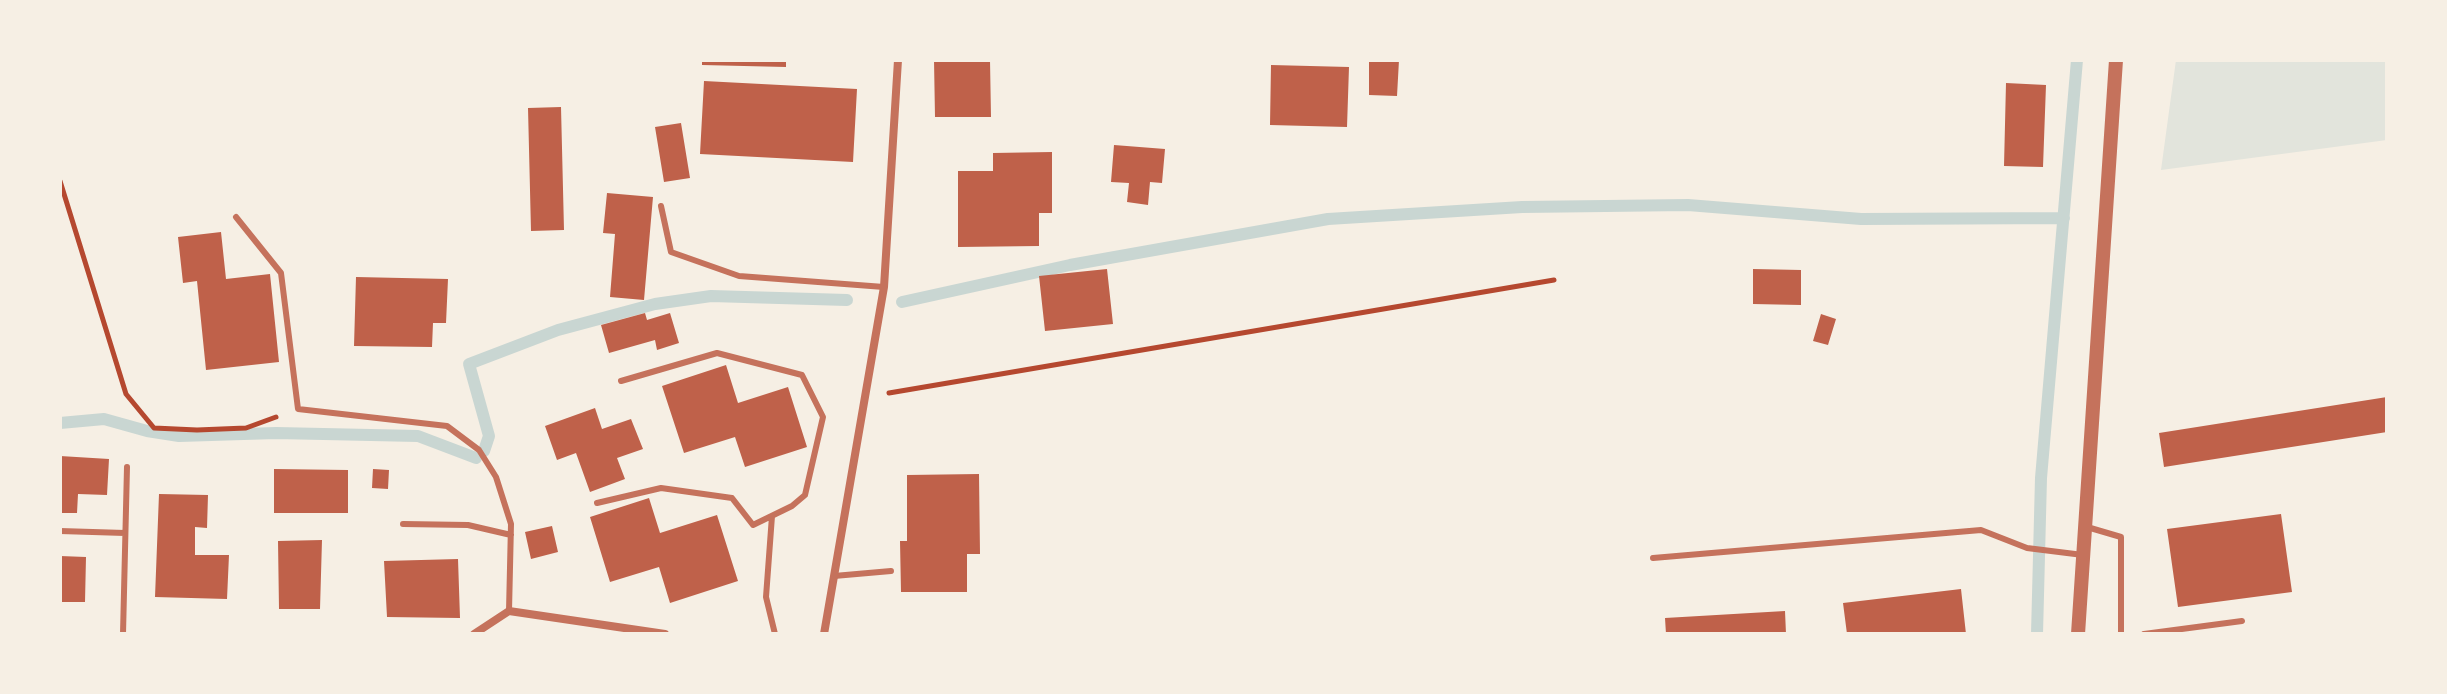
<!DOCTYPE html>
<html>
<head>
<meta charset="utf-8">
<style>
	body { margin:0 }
	#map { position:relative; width:2447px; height:694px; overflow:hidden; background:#f6efe4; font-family:"Noto Sans",sans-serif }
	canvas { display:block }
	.frame { position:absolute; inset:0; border:62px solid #f6efe4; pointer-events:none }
</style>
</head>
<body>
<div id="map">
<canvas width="2447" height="694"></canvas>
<div class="frame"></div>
</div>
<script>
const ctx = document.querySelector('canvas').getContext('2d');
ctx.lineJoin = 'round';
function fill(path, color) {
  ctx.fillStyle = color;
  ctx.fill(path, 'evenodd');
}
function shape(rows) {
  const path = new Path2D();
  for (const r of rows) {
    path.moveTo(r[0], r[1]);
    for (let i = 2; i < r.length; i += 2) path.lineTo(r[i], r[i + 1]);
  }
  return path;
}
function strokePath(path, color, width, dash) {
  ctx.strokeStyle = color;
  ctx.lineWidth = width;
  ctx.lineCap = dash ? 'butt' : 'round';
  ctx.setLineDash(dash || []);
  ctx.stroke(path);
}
const green = shape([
	[2176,60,2387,60,2387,140,2161,170]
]);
const stream = shape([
	[902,302,1070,265,1328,219,1522,207,1688,205,1861,219,2064,218],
	[60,423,104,419,147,431,179,436,276,433,418,436,476,458],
	[484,451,489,436,469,364,558,330,655,304,711,296,847,300],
	[2037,634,2041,478,2077,60]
]);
const building = shape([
	[702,60,786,60,786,67,702,65],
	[934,60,990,60,991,117,935,117],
	[1369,60,1399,60,1397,96,1369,95],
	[1271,65,1349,67,1347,127,1270,125],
	[704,81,857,89,853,162,700,154],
	[2006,83,2046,85,2043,167,2004,166],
	[561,107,564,230,531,231,528,108],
	[681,123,690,178,664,182,655,127],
	[1114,145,1165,149,1162,183,1150,182,1148,205,1127,202,1129,183,1111,182],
	[1052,152,1052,213,1039,213,1039,246,958,247,958,171,993,171,993,153],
	[607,193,653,197,644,300,610,297,615,234,603,233],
	[221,232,226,279,270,274,279,362,206,370,197,281,183,283,178,237],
	[1107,269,1113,324,1045,331,1039,276],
	[1753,269,1801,270,1801,305,1753,304],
	[356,277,448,279,446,323,433,323,432,347,354,346],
	[645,313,647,320,670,313,679,343,657,350,655,340,609,353,601,325],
	[1821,314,1836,319,1828,345,1813,341],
	[726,365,738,403,788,387,807,447,745,467,735,437,684,453,662,386],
	[2387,397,2387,432,2164,467,2159,433],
	[595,408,602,429,631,419,643,449,617,458,625,479,590,492,576,453,557,460,545,426],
	[60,456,109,459,107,495,78,494,77,513,60,513],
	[274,469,348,470,348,513,274,513],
	[373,469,389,470,388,489,372,488],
	[979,474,980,554,967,554,967,592,901,592,900,541,907,541,907,475],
	[159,494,208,495,207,528,195,527,195,555,229,555,227,599,155,597],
	[649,498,660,533,717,515,738,581,670,603,659,567,610,582,590,517],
	[2281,514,2292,592,2178,607,2167,529],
	[552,526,558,552,531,559,525,532],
	[322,540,320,609,279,609,278,541],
	[60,556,86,557,85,602,60,602],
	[458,559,460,618,387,617,384,561],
	[1961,589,1966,634,1847,634,1843,603],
	[1785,611,1786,634,1666,634,1665,618]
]);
const path = shape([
	[60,181,126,394,154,428,197,430,246,428,276,417],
	[889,393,1554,280]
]);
const service = shape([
	[661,206,671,252,739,276,884,287],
	[236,217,281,273,298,409,447,426,479,450,496,477,511,524,509,611],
	[597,503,661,488,732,498,753,525,792,506,805,495,823,417,802,375,717,353,621,381],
	[772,516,766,597,775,634],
	[403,524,468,525,511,535],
	[2087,527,2121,537,2121,634],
	[60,531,125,533],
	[1653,558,1981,530,2027,548,2083,555],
	[834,576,891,571],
	[123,634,127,467],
	[2144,634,2242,621]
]);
const minor = shape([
	[474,634,509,611,665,634],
	[824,634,884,287,898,60]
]);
const tertiary = shape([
	[2078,634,2116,60]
]);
fill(green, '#e2e4dc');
strokePath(stream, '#c9d6d2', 12);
fill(building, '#bf614a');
strokePath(path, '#b5482f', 5);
strokePath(service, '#c5725c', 6);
strokePath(minor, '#c5725c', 8);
strokePath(tertiary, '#c5725c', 14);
</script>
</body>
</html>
